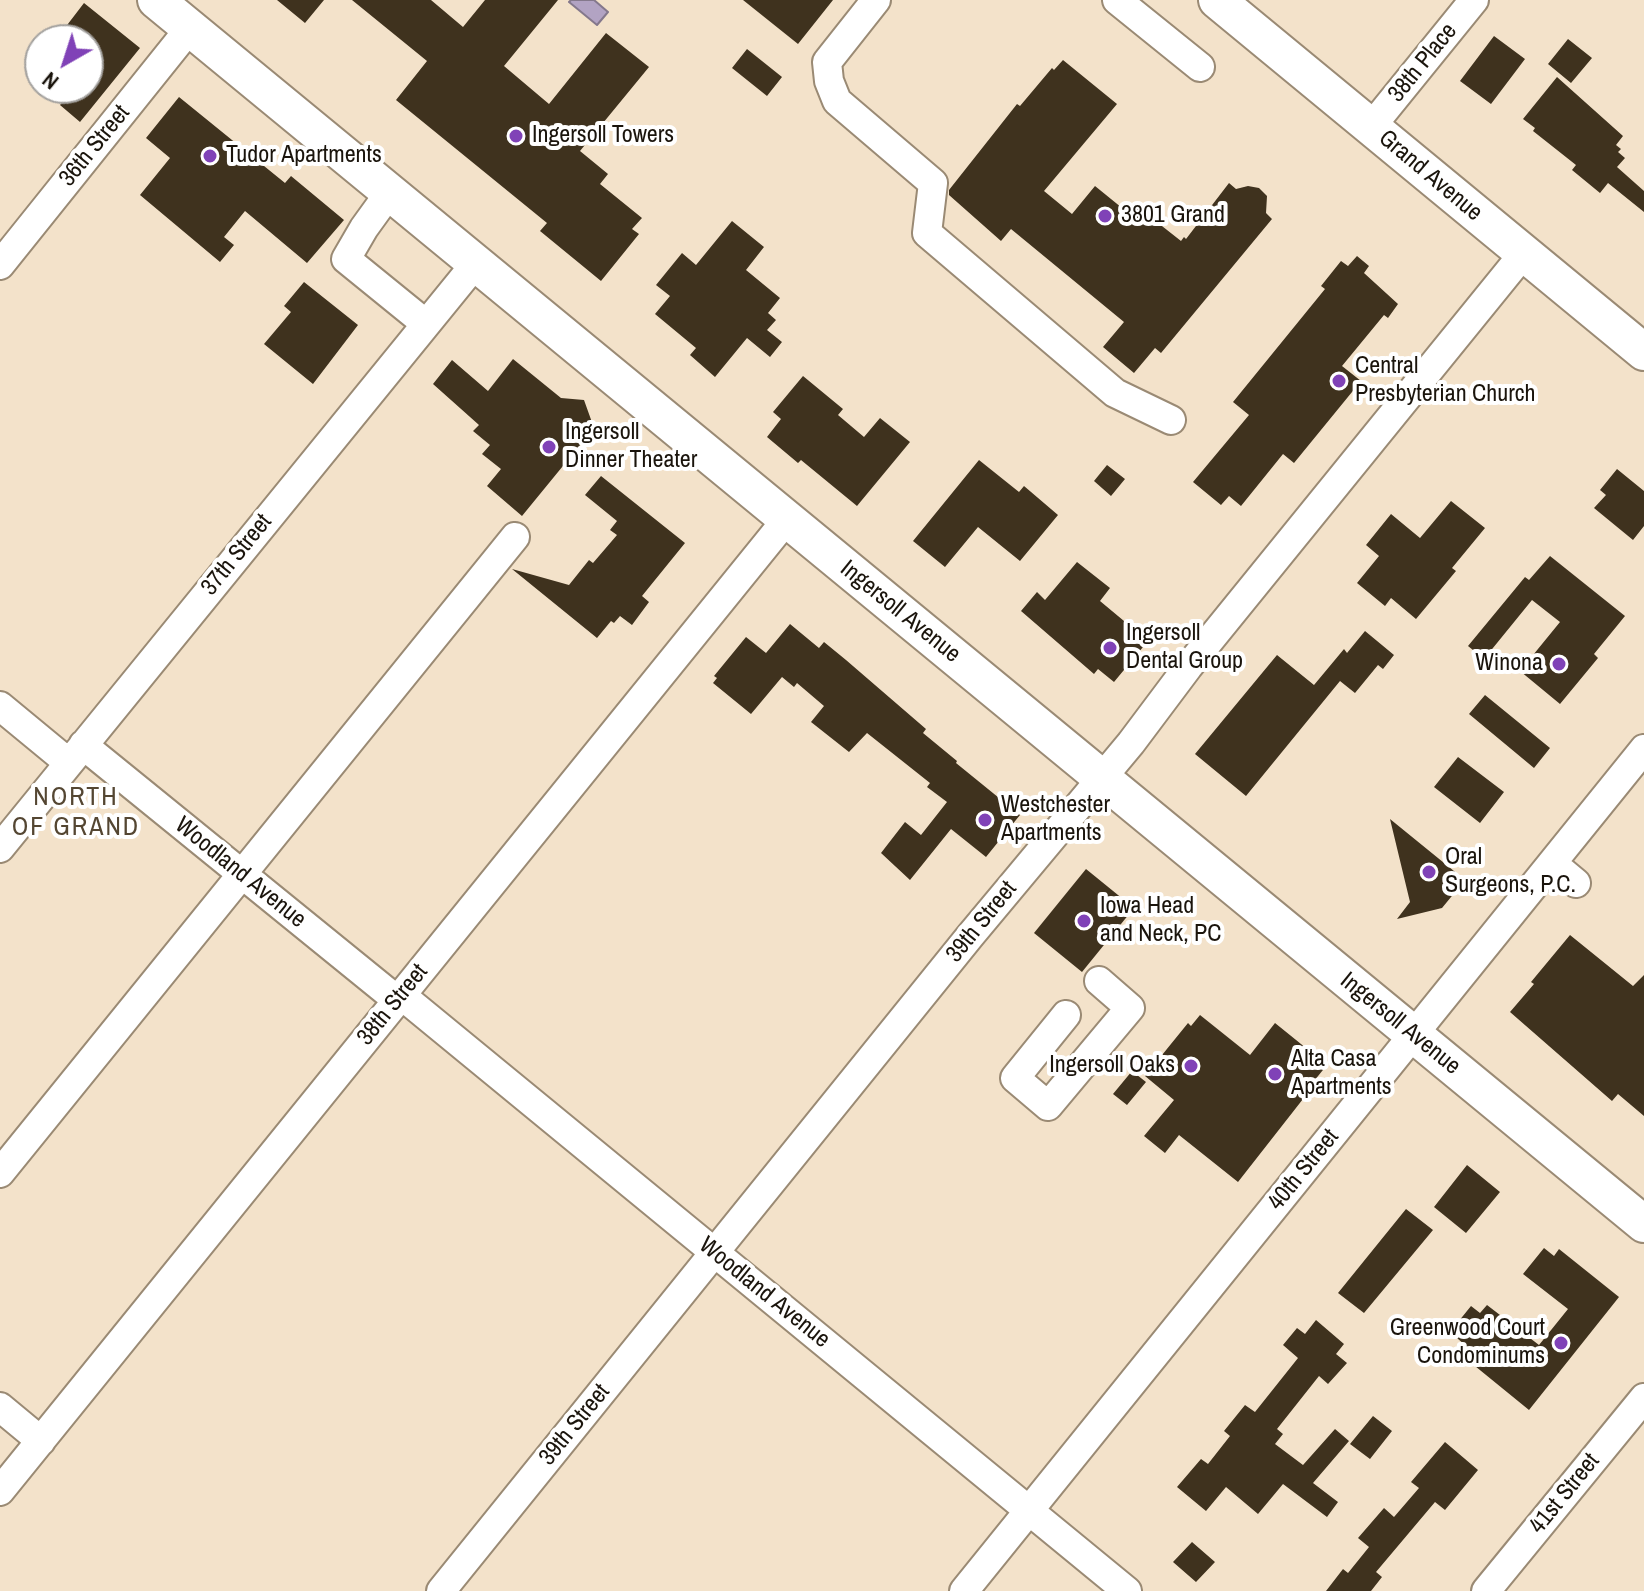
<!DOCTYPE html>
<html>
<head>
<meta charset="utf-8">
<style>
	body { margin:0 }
	#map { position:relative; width:1644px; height:1591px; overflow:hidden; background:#f3e2ca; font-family:"Archivo Narrow",sans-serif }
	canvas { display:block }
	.north { position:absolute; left:24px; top:24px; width:80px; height:80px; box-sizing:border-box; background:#fff; border:2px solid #a3a19e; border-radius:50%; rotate:219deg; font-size:22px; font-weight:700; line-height:32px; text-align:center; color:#1a140c }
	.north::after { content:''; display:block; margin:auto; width:28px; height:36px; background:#8042b7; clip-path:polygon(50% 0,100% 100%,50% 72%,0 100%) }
</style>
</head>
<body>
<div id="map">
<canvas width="1644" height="1591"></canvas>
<div class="north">N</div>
</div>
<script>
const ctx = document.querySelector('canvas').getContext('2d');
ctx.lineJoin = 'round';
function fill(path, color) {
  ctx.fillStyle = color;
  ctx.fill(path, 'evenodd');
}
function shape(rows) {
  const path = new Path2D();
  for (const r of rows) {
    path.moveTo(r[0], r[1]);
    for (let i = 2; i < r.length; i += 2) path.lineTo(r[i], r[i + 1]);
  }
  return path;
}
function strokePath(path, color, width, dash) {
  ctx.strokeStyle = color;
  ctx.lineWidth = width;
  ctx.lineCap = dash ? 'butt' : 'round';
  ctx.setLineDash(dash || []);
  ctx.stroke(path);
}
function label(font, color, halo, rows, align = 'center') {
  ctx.font = font + ' "Archivo Narrow",sans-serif';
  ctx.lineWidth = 8;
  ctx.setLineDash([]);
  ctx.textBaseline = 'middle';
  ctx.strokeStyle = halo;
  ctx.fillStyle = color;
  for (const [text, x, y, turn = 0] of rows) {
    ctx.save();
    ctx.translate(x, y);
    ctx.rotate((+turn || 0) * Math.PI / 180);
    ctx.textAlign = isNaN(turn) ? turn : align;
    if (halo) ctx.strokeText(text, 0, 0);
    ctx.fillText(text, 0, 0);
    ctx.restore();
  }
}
const water = shape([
	[571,0,594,0,608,12,597,25,569,2,571,0]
]);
const building = shape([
	[277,0,324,0,305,23],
	[352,0,431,0,463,27,485,0,558,0,504,66,549,104,606,33,649,67,580,151,608,174,600,184,642,218,632,229,639,234,601,281,540,231,547,223,396,100,427,61],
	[743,0,833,0,798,44],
	[84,3,140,48,80,122,60,105,74,88,88,88,88,40,70,40,61,33],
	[1494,36,1525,59,1491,104,1460,81],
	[1568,39,1592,58,1571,83,1548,64],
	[747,49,782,77,767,96,732,68],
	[1063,60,1117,104,1044,191,1072,214,1095,186,1127,212,1134,204,1181,241,1184,237,1186,239,1229,183,1236,189,1248,186,1259,188,1267,196,1266,213,1272,219,1161,353,1155,348,1134,373,1103,347,1124,322,1011,229,1001,241,949,195,949,190,1017,104,1020,106,1052,68,1054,70],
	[1557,77,1623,136,1616,145,1621,149,1618,152,1625,158,1617,167,1644,191,1644,212,1608,183,1600,193,1572,170,1576,165,1533,131,1535,128,1523,119],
	[179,97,285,183,291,176,344,220,307,263,245,211,224,237,234,245,220,262,140,195,170,158,146,138],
	[732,221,764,247,746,270,780,298,768,313,776,320,767,330,782,342,770,357,747,338,715,377,690,355,696,348,655,314,670,296,656,285,682,253,696,265],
	[1357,256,1369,266,1364,273,1398,304,1388,318,1384,315,1342,366,1361,381,1294,463,1283,454,1241,506,1229,496,1221,505,1193,482,1249,415,1233,402,1325,289,1321,286,1341,261,1348,266],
	[304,282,358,325,313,384,264,344,291,312,284,306],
	[513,359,561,398,584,400,594,428,522,516,487,486,501,469,482,454,490,445,473,431,479,425,433,384,452,360,488,391],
	[803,376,843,409,838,415,864,437,880,418,910,442,857,506,801,460,798,463,767,437,781,419,773,412],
	[979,460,1019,492,1024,486,1058,515,1020,561,978,527,945,567,913,541],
	[1107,465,1125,479,1111,496,1094,481],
	[1617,469,1644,491,1644,526,1633,540,1594,508,1606,495,1600,490],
	[601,476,685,543,642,596,649,602,632,625,620,616,614,623,611,621,597,638,512,569,569,585,589,560,593,563,617,535,610,530,617,521,585,495],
	[1451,501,1485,528,1452,568,1456,571,1416,619,1391,598,1385,606,1357,583,1379,556,1366,545,1391,514,1420,538],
	[1550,556,1625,616,1594,654,1598,658,1560,704,1520,671,1560,622,1532,600,1484,659,1468,646,1525,577,1529,580],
	[1077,562,1110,588,1100,601,1148,641,1114,682,1098,669,1094,674,1021,611,1037,592,1045,600],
	[790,624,819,648,824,642,846,660,926,729,923,733,957,761,956,763,1020,815,986,857,951,829,910,880,881,853,905,822,921,835,947,802,927,787,930,783,867,733,849,752,811,722,824,706,797,683,794,687,782,677,751,714,713,683,717,678,714,676,746,637,766,653],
	[1365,631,1394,655,1383,669,1378,665,1355,693,1340,681,1246,796,1195,754,1277,655,1314,685,1344,649,1347,653],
	[1485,695,1550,748,1534,768,1469,714],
	[1458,757,1504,792,1480,823,1434,787],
	[1390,819,1465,880,1442,908,1397,919,1410,902],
	[1086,869,1134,908,1082,972,1034,933],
	[1570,935,1633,986,1644,975,1644,1116,1618,1094,1612,1101,1510,1012,1534,984,1531,982],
	[1200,1015,1250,1055,1275,1023,1327,1065,1301,1097,1303,1099,1238,1182,1179,1135,1165,1153,1144,1136,1174,1100,1145,1076,1188,1023,1191,1026],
	[1132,1071,1146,1082,1127,1105,1113,1094],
	[1467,1165,1500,1192,1466,1233,1434,1207],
	[1406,1209,1433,1230,1364,1313,1338,1293],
	[1544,1248,1554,1256,1559,1249,1619,1297,1529,1410,1459,1353,1465,1345,1450,1332,1471,1306,1480,1313,1487,1305,1539,1345,1568,1309,1523,1274],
	[1316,1320,1344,1344,1336,1354,1347,1363,1328,1384,1319,1376,1277,1429,1283,1434,1275,1444,1303,1465,1335,1429,1349,1441,1313,1483,1338,1502,1327,1517,1283,1484,1258,1514,1226,1487,1206,1511,1177,1487,1201,1459,1208,1464,1230,1436,1224,1431,1245,1405,1255,1412,1298,1358,1283,1345,1297,1328,1305,1334],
	[1373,1416,1392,1431,1370,1459,1350,1444],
	[1445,1442,1478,1470,1445,1510,1435,1502,1376,1572,1382,1577,1371,1591,1326,1591,1343,1569,1348,1573,1369,1547,1358,1538,1384,1508,1394,1517,1419,1488,1411,1482],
	[1192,1542,1215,1562,1196,1582,1173,1562]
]);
const minor = shape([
	[876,0,827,62,829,81,837,101,933,183,927,233,1115,393,1171,420],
	[1117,0,1200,67],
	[1371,127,1474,0],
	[390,192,364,228,346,259,426,324],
	[0,265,190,28],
	[0,706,69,763],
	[83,745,397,1000],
	[0,848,476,263],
	[1552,863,1576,883],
	[401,995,1127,1591],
	[1066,1015,1015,1078,1048,1106,1130,1008,1099,981],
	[0,1173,515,537],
	[0,1407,41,1441],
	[0,1491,787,519],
	[441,1591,970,936,1131,743,1188,667,1524,253],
	[964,1591,1644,749],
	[1486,1591,1644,1398]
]);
const major = shape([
	[156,0,1644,1224],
	[1217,0,1644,352]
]);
const markers = [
	[516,136,8,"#8042b7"],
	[210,156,8,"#8042b7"],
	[1105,216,8,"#8042b7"],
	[1339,381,8,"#8042b7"],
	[549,447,8,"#8042b7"],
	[1110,648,8,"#8042b7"],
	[1559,664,8,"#8042b7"],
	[985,820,8,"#8042b7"],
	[1429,872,8,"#8042b7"],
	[1084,921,8,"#8042b7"],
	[1191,1066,8,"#8042b7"],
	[1275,1074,8,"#8042b7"],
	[1561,1343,8,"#8042b7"]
];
const streetNames = [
	["38th Place",1423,63,-51],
	["36th Street",95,146,-51],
	["Grand Avenue",1430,176,40],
	["37th Street",237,555,-51],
	["Ingersoll Avenue",900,612,39],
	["Woodland Avenue",240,873,39],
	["39th Street",982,922,-51],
	["38th Street",393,1005,-51],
	["Ingersoll Avenue",1400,1024,39],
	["40th Street",1304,1170,-51],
	["Woodland Avenue",764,1293,39],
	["39th Street",575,1425,-51],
	["41st Street",1565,1494,-51]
];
const poiNames = [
	["Ingersoll Towers",532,136],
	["Tudor Apartments",226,156],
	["3801 Grand",1121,216],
	["Central",1355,367],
	["Presbyterian Church",1355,395],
	["Ingersoll",565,433],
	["Dinner Theater",565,461],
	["Ingersoll",1126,634],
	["Dental Group",1126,662],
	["Winona",1543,664,"right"],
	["Westchester",1001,806],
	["Apartments",1001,834],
	["Oral",1445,858],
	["Surgeons, P.C.",1445,886],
	["Iowa Head",1100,907],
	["and Neck, PC",1100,935],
	["Alta Casa",1291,1060],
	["Apartments",1291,1088],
	["Ingersoll Oaks",1175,1066,"right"],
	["Greenwood Court",1545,1329,"right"],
	["Condominums",1545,1357,"right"]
];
const neighbourhoodNames = [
	["NORTH",76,798],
	["OF GRAND",76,828]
];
fill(water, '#b2a3c3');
strokePath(water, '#84788c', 2);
fill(building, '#3f321e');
strokePath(minor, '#9a8a74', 32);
strokePath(major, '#9a8a74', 40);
strokePath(minor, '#fff', 28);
strokePath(major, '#fff', 36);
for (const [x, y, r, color] of markers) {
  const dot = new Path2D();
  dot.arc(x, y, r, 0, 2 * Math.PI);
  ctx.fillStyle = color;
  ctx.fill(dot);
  strokePath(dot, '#fff', 3);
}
label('24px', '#1a140c', '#fff', streetNames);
label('24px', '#1a140c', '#fff', poiNames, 'left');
ctx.letterSpacing = '2px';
label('26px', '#544632', '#fff', neighbourhoodNames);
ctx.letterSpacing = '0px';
</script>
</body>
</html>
